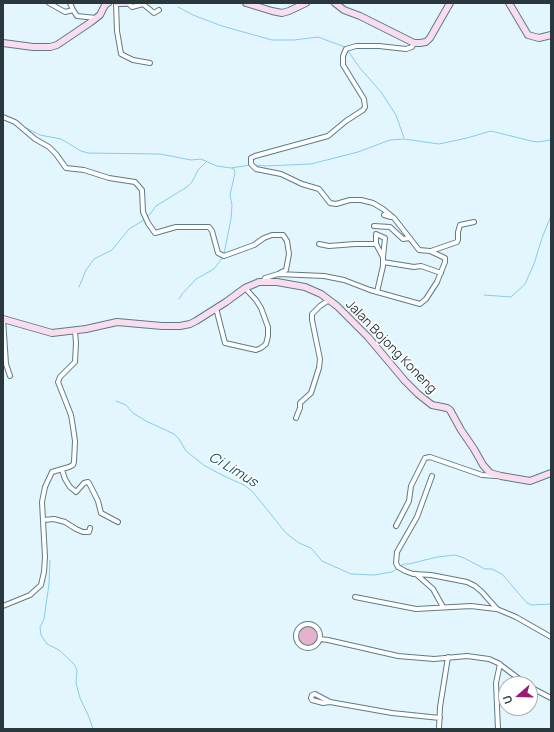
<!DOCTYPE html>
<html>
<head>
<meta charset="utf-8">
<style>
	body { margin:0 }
	#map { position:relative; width:554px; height:732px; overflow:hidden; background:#e3f6fe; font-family:Manrope,sans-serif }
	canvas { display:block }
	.frame { position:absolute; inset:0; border:4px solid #2a373c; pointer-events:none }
	.north { position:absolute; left:498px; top:676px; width:40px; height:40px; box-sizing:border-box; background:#fff; border:1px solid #aaafb1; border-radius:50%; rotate:250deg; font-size:11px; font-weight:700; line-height:16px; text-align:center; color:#2a373c }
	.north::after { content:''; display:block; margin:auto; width:14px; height:18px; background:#981c74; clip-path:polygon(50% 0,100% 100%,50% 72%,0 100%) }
</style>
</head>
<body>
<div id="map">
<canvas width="554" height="732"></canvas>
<div class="frame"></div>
<div class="north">U</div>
</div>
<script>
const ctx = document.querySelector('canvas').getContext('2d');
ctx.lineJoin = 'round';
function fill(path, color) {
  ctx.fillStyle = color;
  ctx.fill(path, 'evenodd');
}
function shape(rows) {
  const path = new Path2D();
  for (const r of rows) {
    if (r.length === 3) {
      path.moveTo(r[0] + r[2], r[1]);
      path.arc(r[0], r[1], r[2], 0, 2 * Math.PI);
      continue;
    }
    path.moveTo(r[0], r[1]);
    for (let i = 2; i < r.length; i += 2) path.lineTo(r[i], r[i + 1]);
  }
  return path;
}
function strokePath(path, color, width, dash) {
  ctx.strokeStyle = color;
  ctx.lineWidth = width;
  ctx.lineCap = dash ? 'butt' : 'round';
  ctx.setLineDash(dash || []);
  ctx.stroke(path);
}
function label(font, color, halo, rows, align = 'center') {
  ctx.font = font + ' Manrope,sans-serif';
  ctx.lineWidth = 3;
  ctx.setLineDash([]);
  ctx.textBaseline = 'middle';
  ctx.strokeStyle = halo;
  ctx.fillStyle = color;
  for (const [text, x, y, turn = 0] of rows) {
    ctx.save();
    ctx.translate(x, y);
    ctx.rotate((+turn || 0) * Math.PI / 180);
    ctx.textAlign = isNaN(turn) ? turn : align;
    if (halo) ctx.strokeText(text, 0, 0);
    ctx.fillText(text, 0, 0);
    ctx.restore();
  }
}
const green = shape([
	[308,636,10]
]);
const stream = shape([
	[178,7,193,15,222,26,272,40,294,40,318,37,345,47],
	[348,51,360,68,381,92,396,115,404,138],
	[3,115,10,118],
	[26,128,40,135,61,139,81,151,88,153,160,154,191,160,201,159,217,166,231,168,250,165],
	[255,165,265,166,311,164,358,152,390,140,404,139,439,144,467,138,491,131,531,141,537,142,551,140],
	[147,218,156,206,187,187,192,182,198,170,206,162],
	[224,254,231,219,232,205,230,195,235,173,234,169,232,168],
	[79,287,86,270,94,259,112,250,129,229,144,220],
	[484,295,511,297,525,284,534,264,542,238,551,216],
	[179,299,182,294,196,279,214,269,223,257],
	[116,401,126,405,133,413,146,421,174,434,179,439,186,451,205,466,226,477,244,485,252,491,286,533,299,543,311,548,322,561,351,574,374,575,392,572,398,568],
	[50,560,49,584,44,619,40,627,41,635,47,644,59,650,74,664,77,670,76,683,80,698,89,717,93,729],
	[400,566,404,564,409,564,437,557,455,555,464,558,485,569,492,569,502,574,527,603,532,605,551,604]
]);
const street = shape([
	[49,3,65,12,73,10,77,16,96,18],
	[70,3,73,10],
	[116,3,117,31,121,54,133,60,150,63],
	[128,3,132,7,143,4,154,13,159,10],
	[3,117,15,122,35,139,49,147,56,154,66,168,84,170,109,178,135,182,142,190,143,212,148,223,155,233,176,227,209,227,212,231,218,253,224,256,254,245,264,238,272,235,283,235,287,241,289,254,286,270,280,273],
	[384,215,391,217],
	[374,226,390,227,403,239,410,238],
	[319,244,329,246,355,244,376,244,383,257,383,266,377,292],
	[376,244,376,234,385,238,383,257],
	[431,251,457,242,458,240,458,232,460,225,474,222],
	[383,262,414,267,421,266,441,273],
	[263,282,265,278,278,274,324,276,344,280,370,290,420,304,426,299,437,282,445,262,445,258,430,251,419,250,394,218,383,209,373,203,361,200,350,200,336,204,330,203,319,189,302,184,281,174,256,169,251,164,251,158,255,156,328,136,346,121,363,110,365,107,364,99,343,65,343,56,346,49,356,46,379,46,406,49,412,47,414,43],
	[216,308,225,343,256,350,261,348,266,344,268,336,268,327,261,308,256,300,245,288],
	[3,319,6,364,10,376],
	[296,418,300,408,300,403,311,393,319,368,320,359,312,320,312,314,320,306,329,300],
	[62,470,65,479,70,487,76,492,84,483,88,482,89,483,98,501,101,513,118,522],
	[432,476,417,517,397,552,396,563,398,567,405,571,413,574,431,575,467,582,475,586,482,592,497,609,516,617,551,637],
	[43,520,54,519,65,522,76,529,83,532,89,532,90,528],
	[396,526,409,501,411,486,425,458,430,457,482,475,496,476],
	[416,574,433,589,443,607],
	[355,597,416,609,471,606,496,609],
	[3,606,30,595,41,585,44,572,45,557,42,502,45,487,52,472,69,467,73,465,74,462,75,441,73,427,71,415,58,382,60,377,75,362,76,343,75,331],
	[308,636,12],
	[320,639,328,640,398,656,434,659,467,656,489,659,498,663,526,684],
	[530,687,551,698],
	[330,702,315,694,312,695,311,698,312,700,323,703,330,702,392,713,440,718],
	[439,729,440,707,448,657],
	[498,729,496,683,500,664]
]);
const secondary = shape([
	[117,3,126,3],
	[246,3,272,11,282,13,289,11,306,3],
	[335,3,344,10,360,16,414,43,420,43,426,42,430,38,450,3],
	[509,3,528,35,539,38,551,35],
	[3,43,33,47,50,47,57,45,91,22,100,15,105,5,108,3],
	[3,319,52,333,86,329,117,322,162,326,180,326,190,324,196,321,226,302,245,288,259,282,277,282,305,287,321,294,337,306,368,337,405,381,418,394,432,405,447,408,450,410,461,430,474,449,483,465,490,473,501,476,530,481,551,473]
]);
const streetNames = [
	["Jalan Bojong Koneng",391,347,46]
];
const waterNames = [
	["Ci Limus",233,470,31]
];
fill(green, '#e4b2cf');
strokePath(stream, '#84cde6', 1);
strokePath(street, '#5d7c86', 6);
strokePath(secondary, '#5d7c86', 8);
strokePath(street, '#fff', 4);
strokePath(secondary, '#f9dcee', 6);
label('13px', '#2a373c', '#fff', streetNames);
label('italic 14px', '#145264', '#fff', waterNames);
</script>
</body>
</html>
